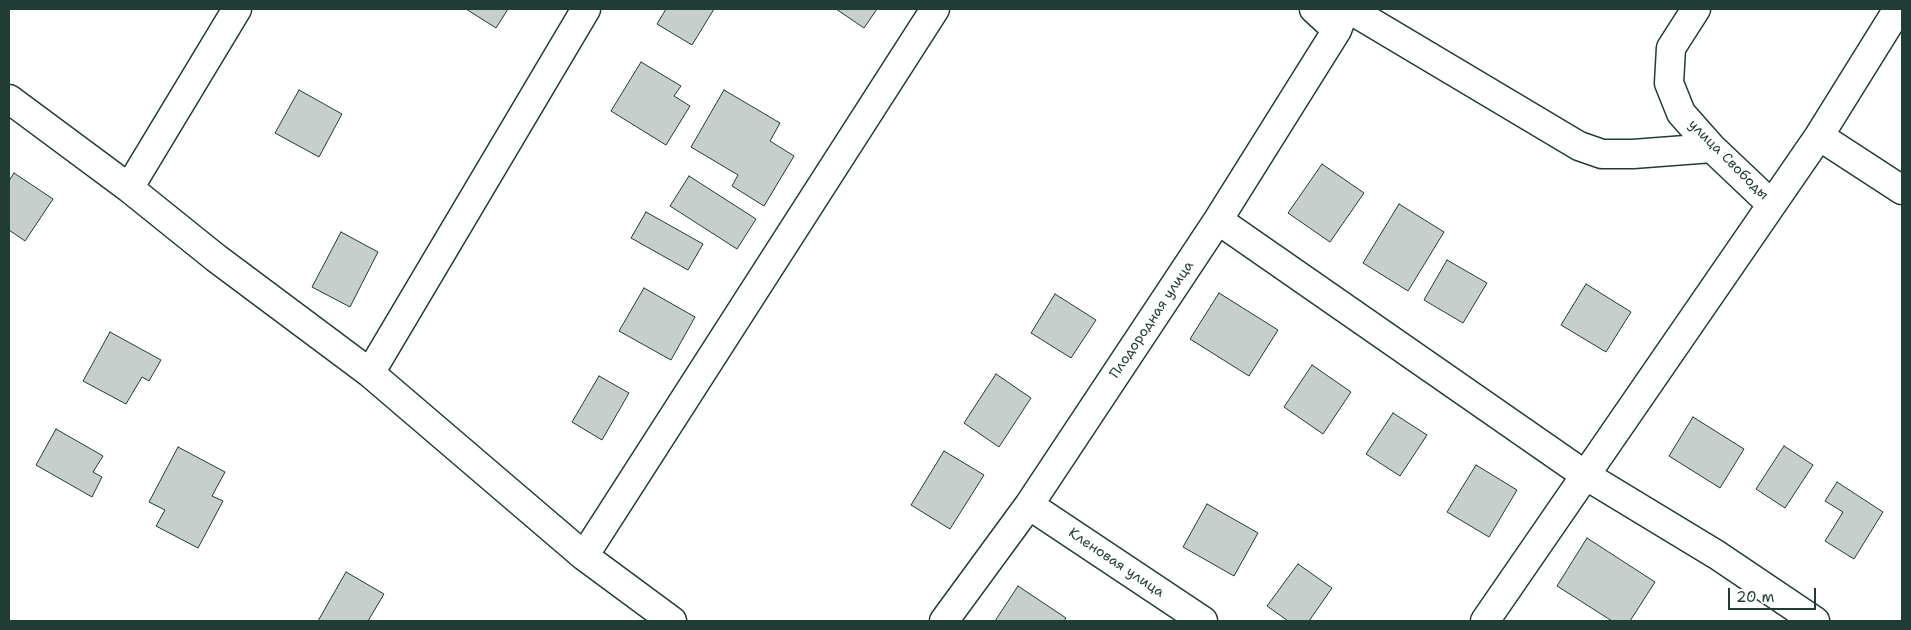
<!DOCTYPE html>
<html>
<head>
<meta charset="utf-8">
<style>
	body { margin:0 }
	#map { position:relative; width:1911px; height:630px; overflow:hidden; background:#fff; font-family:"Shantell Sans",sans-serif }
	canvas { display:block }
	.frame { position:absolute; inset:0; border:10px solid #1f3d34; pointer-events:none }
	.scale { position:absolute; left:1728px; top:588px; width:88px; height:22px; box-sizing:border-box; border:2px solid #1f3d34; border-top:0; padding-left:6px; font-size:15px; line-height:18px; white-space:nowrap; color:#1f3d34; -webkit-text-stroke:4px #fff; paint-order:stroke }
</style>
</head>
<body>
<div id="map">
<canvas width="1911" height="630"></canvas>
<div class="frame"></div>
<div class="scale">20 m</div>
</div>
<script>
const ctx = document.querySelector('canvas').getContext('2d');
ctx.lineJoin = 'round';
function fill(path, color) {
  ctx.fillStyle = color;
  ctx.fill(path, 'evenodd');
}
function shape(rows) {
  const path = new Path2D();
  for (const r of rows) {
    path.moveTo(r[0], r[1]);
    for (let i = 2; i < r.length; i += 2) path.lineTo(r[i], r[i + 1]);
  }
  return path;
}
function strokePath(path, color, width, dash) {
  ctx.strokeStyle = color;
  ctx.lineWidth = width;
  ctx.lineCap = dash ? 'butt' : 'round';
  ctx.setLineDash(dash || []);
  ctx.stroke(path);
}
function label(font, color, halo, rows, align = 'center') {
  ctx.font = font + ' "Shantell Sans",sans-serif';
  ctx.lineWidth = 4.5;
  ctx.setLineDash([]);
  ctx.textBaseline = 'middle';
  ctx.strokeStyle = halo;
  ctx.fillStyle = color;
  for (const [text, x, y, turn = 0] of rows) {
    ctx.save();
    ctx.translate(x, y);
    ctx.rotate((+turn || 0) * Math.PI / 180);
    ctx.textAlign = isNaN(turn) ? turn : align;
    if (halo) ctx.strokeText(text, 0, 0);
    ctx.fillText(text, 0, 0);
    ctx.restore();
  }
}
const building = shape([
	[466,9,508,9,496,28,466,9],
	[666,9,714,9,692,45,657,24,666,9],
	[836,9,877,9,864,28,836,9],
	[641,62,681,86,674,96,690,106,666,145,611,111,641,62],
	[299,90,342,114,319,157,275,133,299,90],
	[724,90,780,123,770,141,794,156,764,206,732,186,738,175,691,147,724,90],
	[1322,164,1364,193,1330,242,1288,213,1322,164],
	[14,173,53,199,25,241,9,230,9,181,14,173],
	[689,176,756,219,737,249,670,206,689,176],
	[1399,204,1444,232,1408,291,1363,263,1399,204],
	[646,212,703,244,688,270,631,238,646,212],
	[341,232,378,252,350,307,312,287,341,232],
	[1447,260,1487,283,1463,323,1424,300,1447,260],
	[1586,284,1631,312,1606,352,1561,325,1586,284],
	[644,288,695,317,671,360,619,331,644,288],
	[1219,293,1278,330,1249,376,1190,339,1219,293],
	[1055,294,1096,320,1071,358,1031,333,1055,294],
	[110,332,161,360,149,381,142,377,126,404,83,381,110,332],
	[1312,365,1351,392,1323,434,1284,407,1312,365],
	[996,374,1031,398,999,447,964,423,996,374],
	[599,376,629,393,602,440,572,422,599,376],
	[1393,413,1427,435,1400,476,1366,454,1393,413],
	[1693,417,1744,449,1720,488,1669,456,1693,417],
	[56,429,103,456,93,472,102,477,92,497,36,465,56,429],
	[1784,446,1813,465,1785,508,1756,489,1784,446],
	[178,447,225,472,212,496,223,501,198,548,156,526,165,510,149,502,178,447],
	[944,451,984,475,950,529,911,505,944,451],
	[1476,465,1517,490,1489,537,1447,512,1476,465],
	[1837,482,1883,512,1854,559,1825,541,1843,512,1825,501,1837,482],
	[1207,504,1258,533,1234,576,1183,547,1207,504],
	[1587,538,1655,582,1630,621,1612,621,1557,586,1587,538],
	[1298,564,1332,588,1309,621,1288,621,1267,606,1298,564],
	[346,572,384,594,368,621,318,621,346,572],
	[1018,586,1066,618,1064,621,995,621,1018,586]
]);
const minor = shape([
	[1314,9,1337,30],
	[1349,9,1579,146,1602,154,1633,154,1712,148],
	[1696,9,1671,48,1669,83,1681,113,1712,148,1770,203],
	[9,99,129,188,216,258,370,373,584,556,672,621],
	[1819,136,1902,190],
	[129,188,237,9],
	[1218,220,1585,475,1717,555,1815,621],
	[370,373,586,9],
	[1029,505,1203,621],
	[584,556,935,9],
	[944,621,1029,505,1218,220,1337,30,1345,9],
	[1485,621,1819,136,1898,9]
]);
const streetNames = [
	["улица Свободы",1728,160,45],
	["Плодородная улица",1152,320,-56],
	["Кленовая улица",1116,563,34]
];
fill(building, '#c7cfcc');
strokePath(building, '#1f3d34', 1);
strokePath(minor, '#1f3d34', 31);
strokePath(minor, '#fff', 28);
label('14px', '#1f3d34', '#fff', streetNames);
</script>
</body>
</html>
